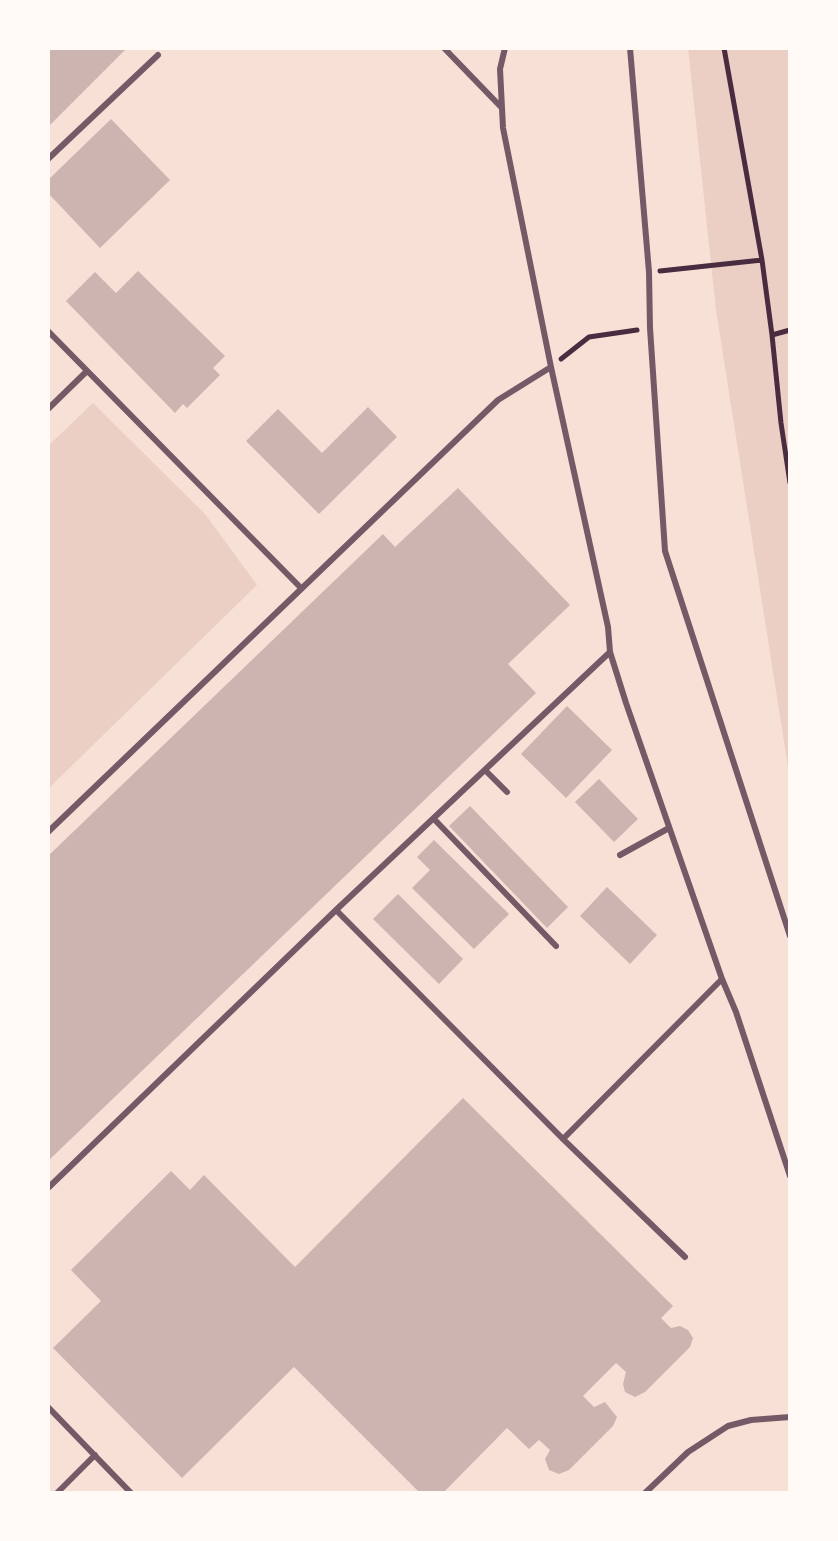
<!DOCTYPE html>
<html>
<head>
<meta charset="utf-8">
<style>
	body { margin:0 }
	#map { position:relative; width:838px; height:1541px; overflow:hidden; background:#f7e1d7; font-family:Overpass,sans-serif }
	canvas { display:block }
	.frame { position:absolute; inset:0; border:50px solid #fffaf5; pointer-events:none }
</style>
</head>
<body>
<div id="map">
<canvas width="838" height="1541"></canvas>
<div class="frame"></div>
</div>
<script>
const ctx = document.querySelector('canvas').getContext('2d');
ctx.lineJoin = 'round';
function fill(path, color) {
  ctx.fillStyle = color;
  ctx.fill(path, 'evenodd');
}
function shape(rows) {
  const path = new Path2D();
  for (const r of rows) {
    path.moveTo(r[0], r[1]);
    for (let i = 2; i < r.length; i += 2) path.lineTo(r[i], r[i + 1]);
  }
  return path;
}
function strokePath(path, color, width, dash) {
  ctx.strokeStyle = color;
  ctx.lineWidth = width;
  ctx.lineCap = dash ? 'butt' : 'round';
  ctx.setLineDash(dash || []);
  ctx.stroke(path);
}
const green = shape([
	[688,48,790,48,790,780,716,310],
	[93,403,205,514,257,585,48,789,48,446]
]);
const building = shape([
	[48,48,127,48,48,127],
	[111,119,170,180,100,248,48,193,48,180],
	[138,271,225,356,213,368,220,375,187,408,183,404,175,413,66,301,95,272,116,293],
	[368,407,397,437,319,514,246,441,278,409,322,453],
	[458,488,570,605,508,664,536,693,48,1161,48,856,383,534,395,547],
	[567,706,612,750,566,798,521,754],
	[599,779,638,819,614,842,575,802],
	[470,806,568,907,547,928,449,826],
	[434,840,509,914,474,949,412,888,430,870,417,857],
	[607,887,657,935,630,964,580,916],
	[398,894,463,959,439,984,373,919],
	[463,1098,673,1306,661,1318,671,1328,680,1326,688,1330,693,1338,690,1347,645,1392,635,1397,625,1392,623,1384,626,1372,616,1363,583,1396,594,1407,605,1402,617,1417,613,1426,569,1470,559,1474,549,1470,545,1459,550,1450,539,1440,529,1449,507,1428,442,1494,421,1494,294,1367,182,1478,53,1348,101,1301,71,1270,171,1171,190,1190,204,1175,295,1267]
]);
const path = shape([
	[724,48,762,260,772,335,790,330],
	[660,271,762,260],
	[772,335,781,423,790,483],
	[561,359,589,337,637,330]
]);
const service = shape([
	[444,48,501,107],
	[505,48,500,69,503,128,551,367,608,627,610,652,626,703,722,979,736,1012,790,1176],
	[630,48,649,272,650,328,665,551,790,936],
	[48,159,158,55],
	[48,331,301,588],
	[48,409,87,371],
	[485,770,507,792],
	[434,819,556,946],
	[48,832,498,400,551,367],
	[620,855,669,828],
	[336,910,563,1139,685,1257],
	[563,1139,722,979],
	[48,1188,336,910,610,652],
	[48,1407,132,1494],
	[56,1494,95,1455],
	[644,1494,688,1452,728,1426,751,1420,790,1417]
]);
fill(green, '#ebcfc5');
fill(building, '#ccb4b1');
strokePath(path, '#4a2c40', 5);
strokePath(service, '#755966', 6);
</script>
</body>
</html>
